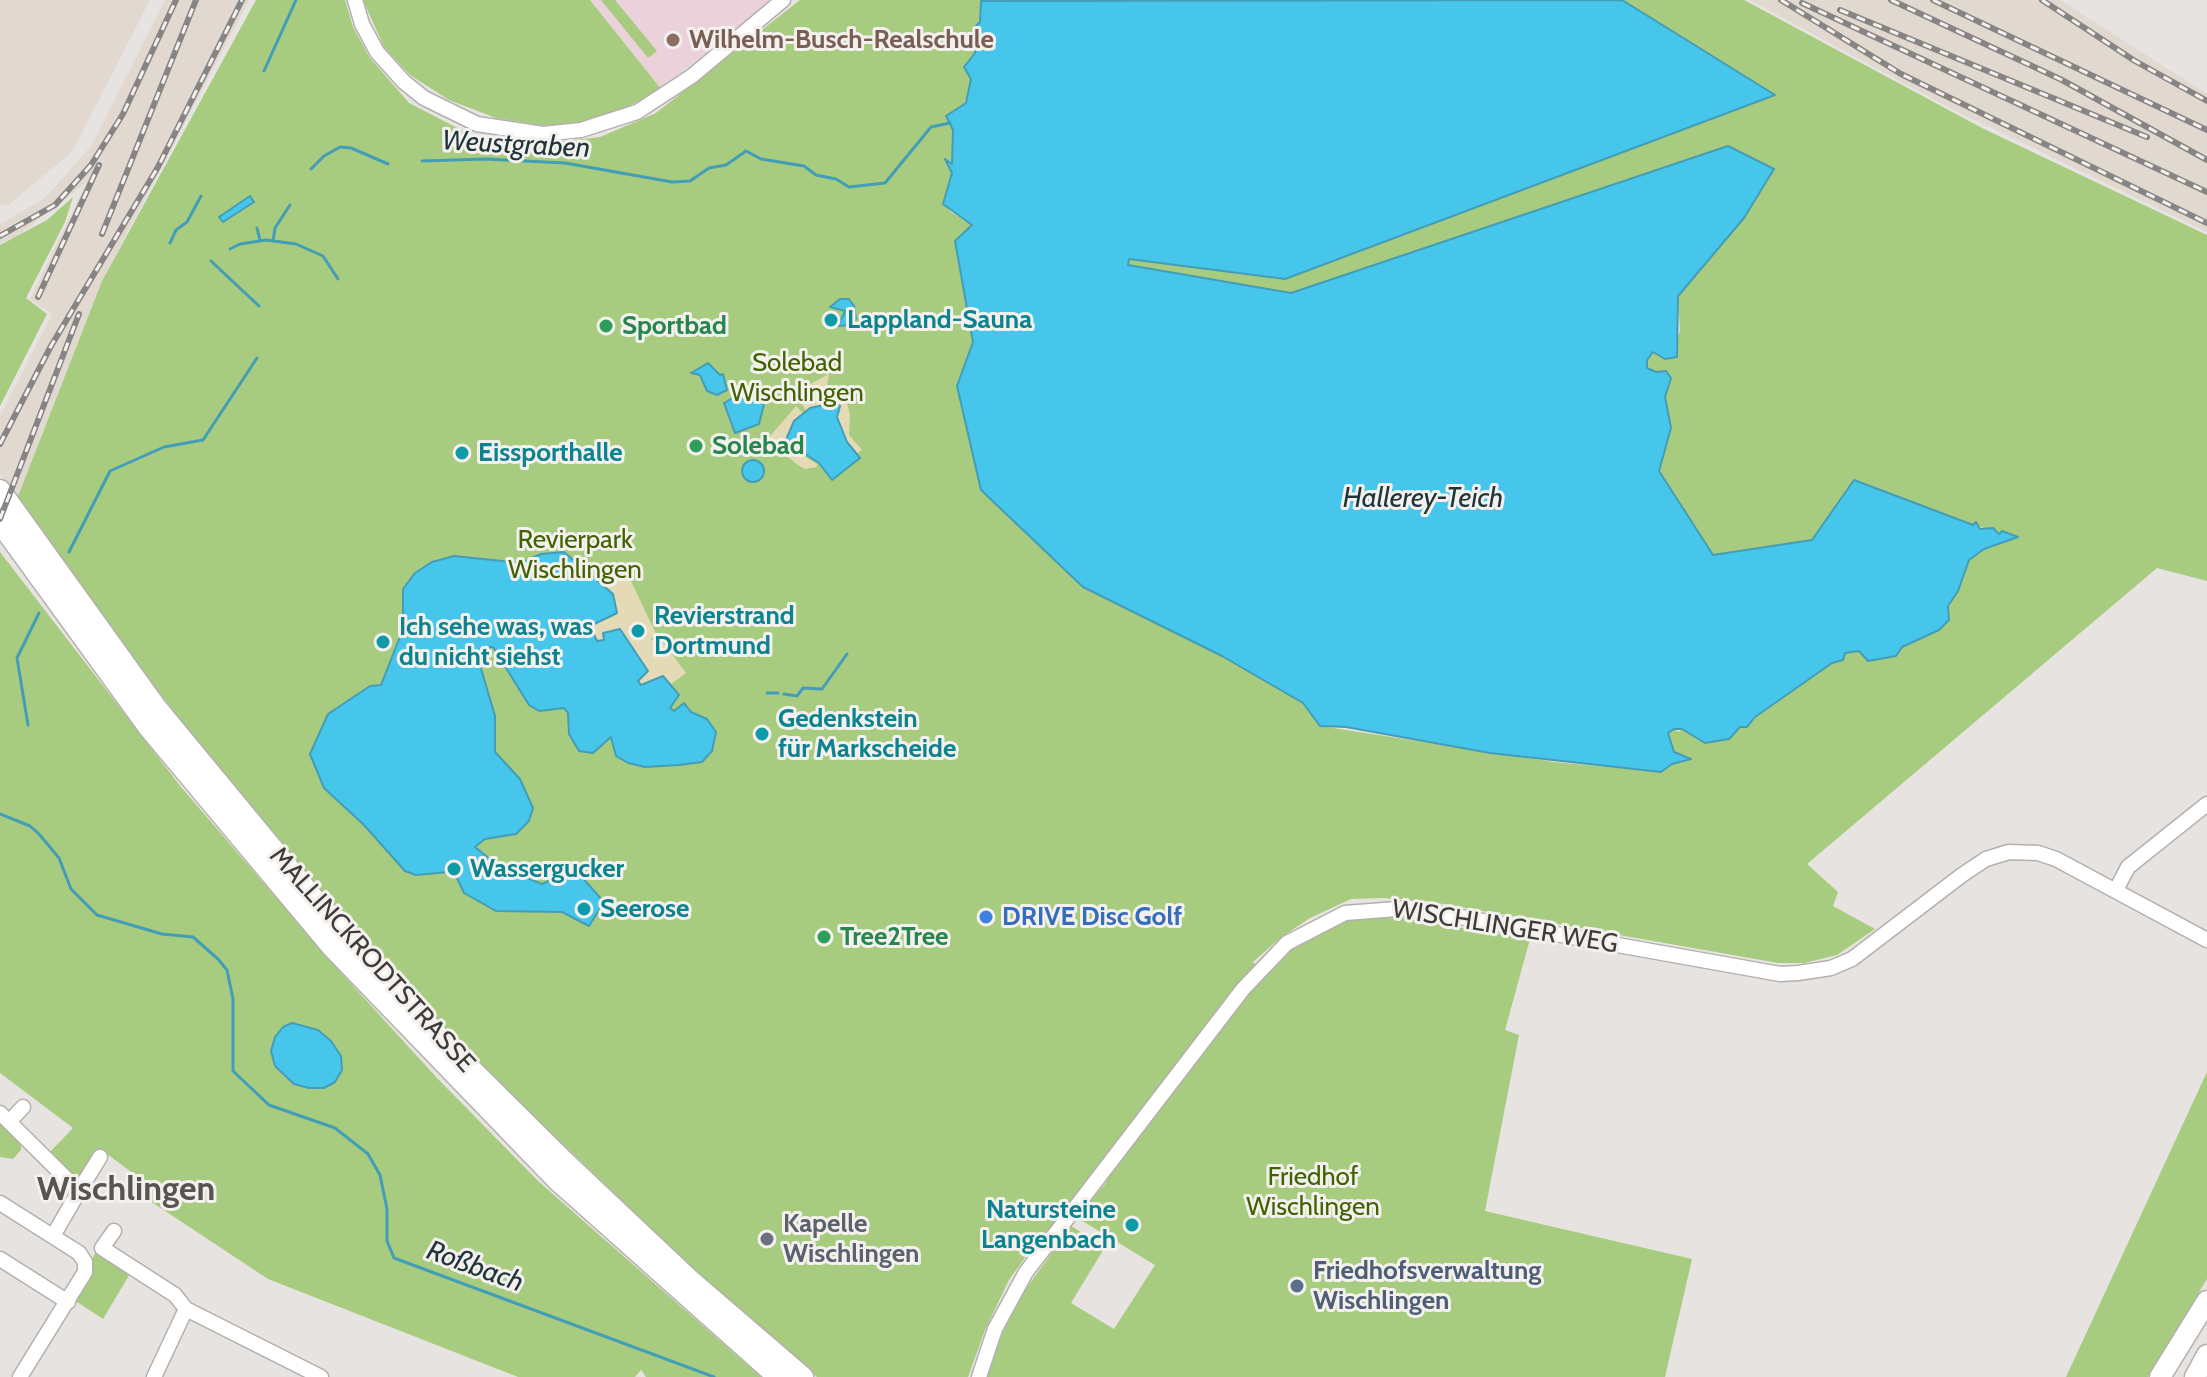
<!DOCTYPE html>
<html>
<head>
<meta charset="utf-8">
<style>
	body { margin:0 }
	canvas { display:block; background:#e6e3e0 }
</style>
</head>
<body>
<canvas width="2207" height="1377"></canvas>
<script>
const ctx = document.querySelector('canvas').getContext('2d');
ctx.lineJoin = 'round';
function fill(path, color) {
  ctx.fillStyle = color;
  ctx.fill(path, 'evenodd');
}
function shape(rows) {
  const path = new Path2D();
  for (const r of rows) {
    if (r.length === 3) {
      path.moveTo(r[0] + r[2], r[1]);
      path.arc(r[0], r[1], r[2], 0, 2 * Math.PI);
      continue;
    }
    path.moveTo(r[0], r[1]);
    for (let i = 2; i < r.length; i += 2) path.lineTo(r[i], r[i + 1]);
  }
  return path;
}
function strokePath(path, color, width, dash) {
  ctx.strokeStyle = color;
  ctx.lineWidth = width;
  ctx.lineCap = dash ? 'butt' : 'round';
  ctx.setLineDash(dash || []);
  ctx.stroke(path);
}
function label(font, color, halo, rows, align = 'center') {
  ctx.font = font + ' Cabin,sans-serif';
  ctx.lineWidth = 6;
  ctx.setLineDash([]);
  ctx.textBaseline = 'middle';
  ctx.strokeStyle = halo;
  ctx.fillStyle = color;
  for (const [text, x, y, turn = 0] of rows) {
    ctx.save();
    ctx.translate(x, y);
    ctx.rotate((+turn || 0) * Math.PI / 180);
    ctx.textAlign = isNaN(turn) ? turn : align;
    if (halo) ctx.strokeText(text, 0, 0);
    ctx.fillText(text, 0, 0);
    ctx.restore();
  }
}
const built = shape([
	[0,0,150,0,72,152,8,205,0,206],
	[165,0,249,0,102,281,17,499,0,474,0,416,52,314,30,299,87,182,17,236,0,243,0,224,45,198,92,145],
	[1750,0,2060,0,2207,94,2207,232,1948,107]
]);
const education = shape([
	[590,0,772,0,661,89]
]);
const green = shape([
	[256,0,345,0,353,27,370,58,409,103,467,133,495,141,537,145,600,137,656,113,800,0,986,0,981,5,980,22,974,30,979,37,975,53,964,67,971,79,970,90,953,129,951,180,943,202,951,212,972,225,957,256,973,342,957,387,1222,656,1303,703,1320,726,1554,762,1660,772,1672,764,1691,759,1674,752,1667,733,1674,729,1679,732,1682,728,1701,739,1729,739,1740,727,1747,727,1755,717,1845,653,1856,651,1880,657,1896,656,1902,647,1939,630,1969,560,1984,549,2018,537,1970,524,1812,540,1712,555,1659,471,1671,428,1665,397,1671,378,1666,371,1656,372,1647,368,1647,360,1653,352,1669,360,1680,331,1678,296,1744,219,1774,169,1728,146,1291,293,1128,266,1129,259,1285,279,1668,29,1622,0,1744,0,1982,128,2207,235,2207,581,2157,568,1807,864,1838,892,1833,906,1875,929,1837,955,1804,963,1778,963,1426,901,1383,898,1351,899,1310,918,1280,938,1253,962,1267,974,1288,952,1309,937,1355,918,1385,915,1530,939,1505,1030,1519,1035,1485,1211,1692,1259,1665,1377,987,1377,1002,1334,1023,1293,1071,1226,1105,1247,1071,1303,1114,1329,1155,1265,1076,1217,1106,1183,1106,1168,1042,1249,1031,1249,1009,1280,985,1330,968,1377,817,1377,695,1271,451,1036,353,928,224,775,98,614,17,499,102,281],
	[363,0,590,0,661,89,618,112,581,122,546,126,496,118,449,100,410,75,384,47],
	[601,0,615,0,657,51,648,58],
	[73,197,65,222,26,298,47,314,0,406,0,245,47,220],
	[0,552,181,787,334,965,437,1078,538,1181,761,1377,646,1377,641,1370,635,1377,518,1377,268,1279,144,1197,150,1186,99,1148,78,1180,47,1155,73,1128,0,1073],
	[292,1023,341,1056,342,1071,335,1082,271,1051,283,1027],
	[2207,1072,2207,1279,2148,1377,2066,1377],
	[0,1120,21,1141,21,1150,13,1159,0,1157],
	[95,1253,131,1272,103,1319,74,1300]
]);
const sand = shape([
	[829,374,827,385,846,399,850,415,849,435,862,450,856,454,847,442,837,417,840,412,833,403,806,411,795,392],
	[796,406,803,413,794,421,783,455,768,456,759,449],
	[794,450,817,464,817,467,805,469,798,465,788,457,788,452],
	[620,575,630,579,656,634,651,639,657,646,663,642,686,673,670,685,663,676,641,686,603,634,604,640,597,641,593,635,590,626,614,616,611,591,596,581,600,576]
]);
const water = shape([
	[1622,0,1775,95,1285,279,1129,259,1128,265,1291,293,1728,146,1774,169,1744,218,1678,296,1677,357,1665,359,1653,352,1647,360,1647,368,1656,372,1666,371,1671,378,1665,397,1671,428,1659,471,1713,555,1812,540,1854,480,1973,525,1976,522,1980,529,1993,528,1999,534,2002,531,2018,537,1984,549,1969,560,1958,591,1948,606,1949,620,1939,630,1902,647,1896,656,1868,661,1859,651,1845,653,1843,660,1832,663,1755,717,1747,727,1740,727,1729,739,1705,743,1682,729,1674,729,1668,733,1674,752,1691,759,1672,764,1661,772,1490,753,1346,727,1320,726,1303,703,1222,656,1083,587,981,490,957,386,973,342,955,241,972,225,943,204,952,173,945,159,952,164,953,130,946,116,966,103,971,79,964,67,975,53,979,37,974,28,980,22,981,1,1622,0],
	[250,196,254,202,223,222,219,217,250,196],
	[840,299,849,299,854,306,856,319,850,325,838,326,845,311,830,307,840,299],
	[708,363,720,375,723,374,727,390,717,395,707,391,700,375,691,373,708,363],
	[754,386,764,404,759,424,735,433,724,403,754,386],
	[833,403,840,406,837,417,847,442,860,458,832,480,819,463,791,445,793,452,786,451,783,447,794,421,810,408,833,403],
	[753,471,11],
	[564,552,613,594,617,613,590,626,597,641,604,640,603,633,620,629,648,671,638,681,641,685,663,676,679,695,670,708,674,711,684,703,691,712,707,719,716,732,712,751,702,762,679,765,645,767,628,763,616,756,611,737,593,753,579,751,569,734,568,713,564,708,539,711,529,705,493,647,481,648,477,655,495,716,495,752,520,779,533,808,529,821,516,834,485,839,475,847,501,868,542,884,564,874,579,874,604,902,589,926,562,912,496,911,464,893,456,876,449,872,416,875,405,871,364,825,324,788,310,754,328,714,370,686,381,685,403,629,403,589,415,573,432,562,454,556,521,563,541,554,564,552],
	[292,1023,318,1030,331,1041,341,1056,342,1070,335,1082,324,1088,309,1088,294,1084,275,1066,271,1051,275,1037,283,1027,292,1023]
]);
const stream = shape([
	[264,71,296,0],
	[422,161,485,159,565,163,672,182,690,181,709,168,726,165,746,151,761,159,804,166,816,175,836,179,849,187,885,183,931,127,950,123],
	[311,169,324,156,340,147,351,148,388,164],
	[257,228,260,240],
	[273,241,275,228,290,205],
	[170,243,176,230,187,222,201,196],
	[230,249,240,244,266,240,296,244,323,256,338,279],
	[211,261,259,306],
	[69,552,110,471,164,447,203,440,257,358],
	[767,693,778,693],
	[784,694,797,696,803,688,822,689,847,654],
	[28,725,17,658,39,613],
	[0,814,30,826,39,834,59,858,71,889,97,915,162,934,193,937,218,959,227,970,233,999,233,1071,269,1105,335,1128,368,1154,380,1175,387,1209,387,1241,394,1258,714,1377]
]);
const minor = shape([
	[355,0,362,24,377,52,404,82,424,98,477,124,543,134,581,130,637,112,692,76,783,0],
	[2116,890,2128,867,2207,804],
	[0,1113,79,1191,53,1236],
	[9,1122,23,1107],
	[79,1191,100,1157],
	[0,1203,79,1253,85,1262,85,1272,20,1377],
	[114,1231,102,1248,175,1295,186,1309,321,1377],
	[0,1259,68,1302],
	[154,1377,186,1309],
	[979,1377,995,1329,1026,1272,1243,989,1287,943,1345,913,1410,908,1780,974,1798,973,1831,968,1852,959,1962,875,1986,859,2009,852,2038,853,2056,859,2207,940]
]);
const highway = shape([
	[0,490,156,707,345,936,444,1042,565,1162,689,1279,803,1377],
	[0,523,149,728,332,947,557,1180,778,1377],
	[2160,1377,2207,1301],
	[2195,1377,2207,1355]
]);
const rail = shape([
	[1781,0,1901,74,2207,223],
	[1891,0,2062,80,2207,160],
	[1933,0,2207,130],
	[2042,0,2135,61,2207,101],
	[1802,3,2207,192],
	[1840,10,2147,137],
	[102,234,196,0],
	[0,236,55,205,91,165,123,114,176,0],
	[38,297,99,165],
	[0,444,51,346,158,167,242,0],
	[0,519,79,314]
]);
const markers = [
	[673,40,8,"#8d6e63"],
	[831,320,8,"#0f9aa8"],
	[606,326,8,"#2e9e5b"],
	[696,446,8,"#2e9e5b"],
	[462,453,8,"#0f9aa8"],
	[638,631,8,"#0f9aa8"],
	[383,642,8,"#0f9aa8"],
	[762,734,8,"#0f9aa8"],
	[454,869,8,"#0f9aa8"],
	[584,909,8,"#0f9aa8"],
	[986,917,8,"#3f7fe0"],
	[824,937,8,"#2e9e5b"],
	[1132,1225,8,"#0f9aa8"],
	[767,1239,8,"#6b7280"],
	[1297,1286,8,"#5c6f8a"]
];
const educationNames = [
	["Wilhelm-Busch-Realschule",689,40]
];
const cultureNames = [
	["Lappland-Sauna",847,320],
	["Eissporthalle",478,453],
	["Revierstrand",654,616],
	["Dortmund",654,646],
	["Ich sehe was, was",399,627],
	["du nicht siehst",399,657],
	["Gedenkstein",778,719],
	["für Markscheide",778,749],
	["Wassergucker",470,869],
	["Seerose",600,909],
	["Natursteine",1116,1210,"right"],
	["Langenbach",1116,1240,"right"]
];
const leisureNames = [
	["Sportbad",622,326],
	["Solebad",712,446],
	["Tree2Tree",840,937]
];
const parkNames = [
	["Solebad",797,363],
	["Wischlingen",797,393],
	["Revierpark",575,540],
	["Wischlingen",575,570],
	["Friedhof",1313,1177],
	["Wischlingen",1313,1207]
];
const shopNames = [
	["DRIVE Disc Golf",1002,917]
];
const streetNames = [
	["WISCHLINGER WEG",1505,927,9],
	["MALLINCKRODTSTRASSE",372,960,48]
];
const worshipNames = [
	["Kapelle",783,1224],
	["Wischlingen",783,1254]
];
const serviceNames = [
	["Friedhofsverwaltung",1313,1271],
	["Wischlingen",1313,1301]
];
const waterNames = [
	["Weustgraben",516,145,3],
	["Hallerey-Teich",1423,499],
	["Roßbach",475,1267,20]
];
const districtNames = [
	["Wischlingen",126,1190]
];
fill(built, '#e1d8cf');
fill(education, '#ebd2da');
fill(green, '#a7cc7f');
fill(sand, '#e4dab5');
fill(water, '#47c6eb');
strokePath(water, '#449db6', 2);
strokePath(stream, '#449db6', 3);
strokePath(minor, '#b3b0ad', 17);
strokePath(highway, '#b3b0ad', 23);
strokePath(minor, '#fff', 14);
strokePath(highway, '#fff', 20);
strokePath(rail, '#878583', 6);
strokePath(rail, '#f3f0ed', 3, [9]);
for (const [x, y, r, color] of markers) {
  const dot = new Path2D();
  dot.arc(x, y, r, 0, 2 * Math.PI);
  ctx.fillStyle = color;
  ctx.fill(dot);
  strokePath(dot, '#f3f0ed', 3);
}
label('bold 26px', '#785e54', '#f3f0ed', educationNames, 'left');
label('bold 26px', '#0d838f', '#f3f0ed', cultureNames, 'left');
label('bold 26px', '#27864d', '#f3f0ed', leisureNames, 'left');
label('26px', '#406200', '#f3f0ed', parkNames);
label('bold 26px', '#366cbe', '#f3f0ed', shopNames, 'left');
label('26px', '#3d3c3b', '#f3f0ed', streetNames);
label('bold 26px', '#5b616d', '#f3f0ed', worshipNames, 'left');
label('bold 26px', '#4e5e75', '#f3f0ed', serviceNames, 'left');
label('italic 28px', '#1e343b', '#f3f0ed', waterNames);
label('bold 34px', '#575452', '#f3f0ed', districtNames);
</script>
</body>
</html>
